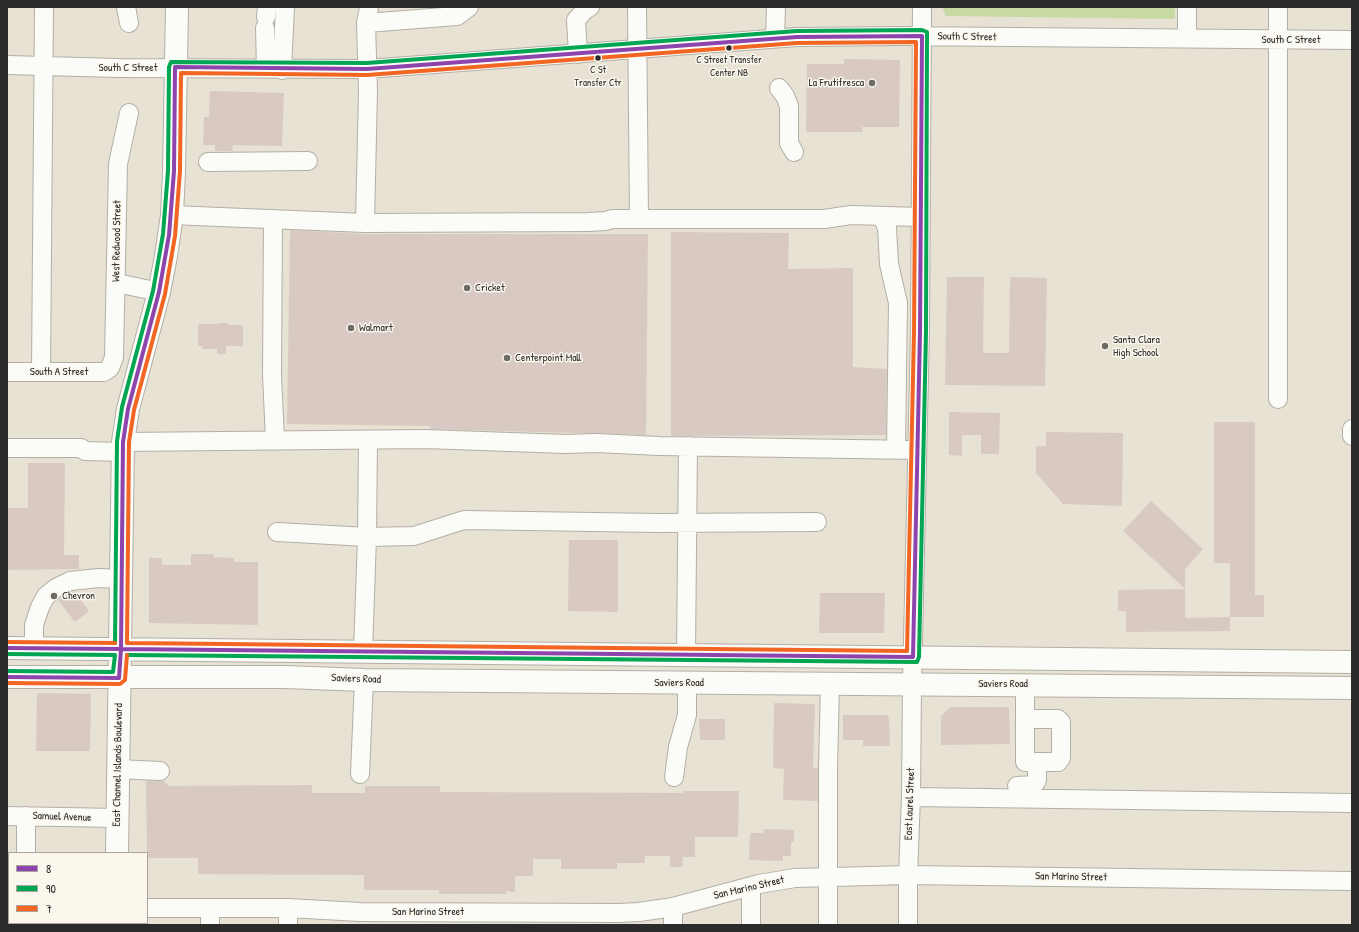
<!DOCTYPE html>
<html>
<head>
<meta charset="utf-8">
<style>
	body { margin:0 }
	#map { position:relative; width:1359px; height:932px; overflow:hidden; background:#e7e2d3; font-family:"Patrick Hand",sans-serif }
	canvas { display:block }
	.frame { position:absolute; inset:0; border:8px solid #2b2b2b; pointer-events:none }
	.legend { position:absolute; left:8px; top:852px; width:140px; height:72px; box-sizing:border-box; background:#fbf7ec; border:1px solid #a8a59f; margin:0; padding:5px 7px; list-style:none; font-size:12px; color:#2b2b2b }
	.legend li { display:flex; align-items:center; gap:8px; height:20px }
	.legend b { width:20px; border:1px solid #a8a59f }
</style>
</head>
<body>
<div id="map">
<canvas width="1359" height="932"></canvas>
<div class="frame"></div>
<ul class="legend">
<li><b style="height:5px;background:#8e44ad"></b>8</li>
<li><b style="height:5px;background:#00a651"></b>90</li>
<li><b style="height:5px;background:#f26522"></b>7</li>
</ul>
</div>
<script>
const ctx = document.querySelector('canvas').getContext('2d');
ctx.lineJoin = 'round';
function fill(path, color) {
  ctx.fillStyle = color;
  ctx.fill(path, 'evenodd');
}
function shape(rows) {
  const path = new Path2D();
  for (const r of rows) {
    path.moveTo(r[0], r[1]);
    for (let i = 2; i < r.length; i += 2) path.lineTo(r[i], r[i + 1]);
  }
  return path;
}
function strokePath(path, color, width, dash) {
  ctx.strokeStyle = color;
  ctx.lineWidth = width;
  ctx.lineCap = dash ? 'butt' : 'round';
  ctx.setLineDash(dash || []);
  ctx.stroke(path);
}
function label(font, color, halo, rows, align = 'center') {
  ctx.font = font + ' "Patrick Hand",sans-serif';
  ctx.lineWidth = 3;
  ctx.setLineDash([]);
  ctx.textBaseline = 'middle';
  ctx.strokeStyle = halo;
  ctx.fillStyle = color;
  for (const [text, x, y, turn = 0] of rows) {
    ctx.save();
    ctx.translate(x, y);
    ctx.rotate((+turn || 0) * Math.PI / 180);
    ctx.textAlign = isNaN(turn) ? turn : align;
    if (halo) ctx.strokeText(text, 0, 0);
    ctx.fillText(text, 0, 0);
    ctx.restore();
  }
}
const green = shape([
	[942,7,1175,7,1175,16,1174,19,946,16]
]);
const building = shape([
	[844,59,900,60,899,127,862,127,862,132,806,132,807,64,844,64],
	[210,91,284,93,282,146,233,145,232,151,215,151,215,145,203,145,204,117,209,117],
	[290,230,365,234,648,234,646,435,430,429,430,426,287,424],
	[671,232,789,233,788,269,853,268,853,367,887,369,886,435,671,436],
	[947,277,984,277,983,353,1009,353,1010,277,1047,278,1045,386,945,385],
	[218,323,228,323,228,325,243,325,243,346,226,346,226,354,217,354,217,349,202,349,202,346,198,346,198,324,218,324],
	[949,412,1000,413,999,454,981,454,981,435,962,435,962,456,949,455],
	[1214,422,1255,422,1255,595,1264,595,1264,617,1230,617,1230,563,1214,563],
	[1046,432,1123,433,1122,506,1063,504,1036,473,1036,446,1046,446],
	[28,463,65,463,64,555,79,555,79,569,7,570,7,508,28,508],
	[1151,501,1203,549,1185,569,1185,618,1230,617,1230,631,1126,632,1126,611,1118,611,1118,590,1185,589,1123,531],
	[569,540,618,540,618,612,568,611],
	[191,554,214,554,214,557,234,558,234,562,258,562,258,625,149,623,149,558,162,558,162,565,191,565],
	[74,591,89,611,75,622,58,600],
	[820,593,885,593,884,633,819,633],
	[37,693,91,694,90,751,36,751],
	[774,703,815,704,813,768,818,768,818,801,783,800,784,769,773,768],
	[951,707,1009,707,1010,744,941,745,941,716],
	[843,715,887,715,889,719,890,746,863,746,863,740,843,740],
	[699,719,725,719,725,740,700,740],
	[146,781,163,781,169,786,312,785,312,793,365,793,365,786,440,786,440,792,683,793,683,791,739,791,738,837,695,837,695,857,683,857,682,867,670,867,670,856,645,856,645,863,617,863,617,869,561,869,561,859,533,859,533,876,515,876,515,892,506,891,506,894,439,894,439,890,364,890,364,875,198,874,198,858,147,858],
	[764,829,794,830,794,842,791,842,791,856,783,856,783,861,749,860,750,833,763,833]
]);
const minor = shape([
	[126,7,129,23],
	[369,7,366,23,368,91,365,223,588,222,606,221,612,219,639,219,637,7],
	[266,17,267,7],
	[366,23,457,16,469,7],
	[265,28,266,69],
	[775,38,776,7],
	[1187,38,1187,7],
	[578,54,576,20,585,10,590,7],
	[7,65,118,68,367,69,797,37,901,36,1352,40],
	[282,70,285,7],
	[779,88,785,96,789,106,789,143,794,152],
	[208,162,308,161],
	[172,215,365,223],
	[882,216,887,228,889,264,898,303,896,449],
	[273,219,272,375,275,440],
	[639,219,824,219,851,215,921,217],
	[117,283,159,292],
	[7,372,104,372,110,368,114,357,118,164,129,113],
	[41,372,44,7],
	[1278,399,1278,7],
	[1352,436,1352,429],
	[123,442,426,439,566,444,596,443,659,446,917,450],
	[7,448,81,448,85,451,123,452],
	[277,532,367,537,414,536,464,520,658,523,817,522],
	[34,648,34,625,40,607,46,596,56,588,70,581,99,578,122,579],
	[363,652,367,537,368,440],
	[686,654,688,446],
	[1025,719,1058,719,1061,722,1061,758,1058,762,1025,762,1025,685],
	[118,769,160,771],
	[360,774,364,680],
	[674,777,678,747,687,715,687,683],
	[1017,786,1034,785,1037,780,1037,762],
	[911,797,1352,803],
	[7,816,118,818],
	[26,816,26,853],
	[147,908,288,908,360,912,619,913,639,912,673,907,759,884,795,878,908,875,1352,881],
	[25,925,25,923],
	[210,925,210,908],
	[288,925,288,908],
	[673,925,673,907],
	[751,925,751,887],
	[828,925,828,768,830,684],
	[908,925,908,875,911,797,912,684,920,332,922,7]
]);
const major = shape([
	[7,648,1352,662],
	[7,677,285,677,364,680,1352,688],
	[117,853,123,442,128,409,159,292,166,256,172,215,174,171,177,7],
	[117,925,117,923]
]);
const bus1 = shape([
	[922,36,920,332,913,657,121,649,123,442,128,409,159,292,169,235,174,171,175,67,367,69,797,37,922,36],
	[7,648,121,649],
	[7,677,119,678,121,649]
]);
const bus2 = shape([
	[115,643,117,441,122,407,153,291,163,234,168,171,169,67,171,62,367,63,797,31,922,30,927,32,926,332,919,657,917,662,127,655],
	[7,654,115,655,113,672,7,671]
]);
const bus3 = shape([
	[916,42,914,332,907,651,127,643,129,442,134,410,165,294,175,236,180,171,181,73,367,75,797,43,916,42],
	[7,642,115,643],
	[7,683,120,684,125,680,127,655]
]);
const markers = [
	[729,48,3.5,"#2b2b2b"],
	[598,58,3.5,"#2b2b2b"],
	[872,83,4,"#6d6b66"],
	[467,288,4,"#6d6b66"],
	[351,328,4,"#6d6b66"],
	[1105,346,4,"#6d6b66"],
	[507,358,4,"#6d6b66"],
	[54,596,4,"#6d6b66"]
];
const busNames = [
	["C Street Transfer",729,60],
	["Center NB",729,73],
	["C St",598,70],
	["Transfer Ctr",598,83]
];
const streetNames = [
	["South C Street",967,37,1],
	["South C Street",1291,40],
	["South C Street",128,68],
	["West Redwood Street",117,241,-89],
	["South A Street",59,372],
	["Saviers Road",356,679,2],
	["Saviers Road",679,683],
	["Saviers Road",1003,684],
	["East Channel Islands Boulevard",118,765,-89],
	["East Laurel Street",910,804,-88],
	["Samuel Avenue",62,817,2],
	["San Marino Street",1071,877,1],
	["San Marino Street",749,888,-13],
	["San Marino Street",428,912]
];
const poiNames = [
	["La Frutifresca",864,83,"right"],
	["Cricket",475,288],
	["Walmart",359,328],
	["Santa Clara",1113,340],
	["High School",1113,353],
	["Centerpoint Mall",515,358],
	["Chevron",62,596]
];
fill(green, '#c8daa4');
fill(building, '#d8cac3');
strokePath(minor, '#b2afa6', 20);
strokePath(major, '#b2afa6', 24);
strokePath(minor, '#fbfbf8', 18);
strokePath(major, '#fbfbf8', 22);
strokePath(bus1, '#8e44ad', 4);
strokePath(bus2, '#00a651', 4);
strokePath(bus3, '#f26522', 4);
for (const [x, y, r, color] of markers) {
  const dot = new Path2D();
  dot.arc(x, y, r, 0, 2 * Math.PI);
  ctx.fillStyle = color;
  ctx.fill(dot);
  strokePath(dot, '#fbf7ec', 1.5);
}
label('10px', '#2b2b2b', '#fbf7ec', busNames);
label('11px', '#2b2b2b', '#fbf7ec', streetNames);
label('11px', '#2b2b2b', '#fbf7ec', poiNames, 'left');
</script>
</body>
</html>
